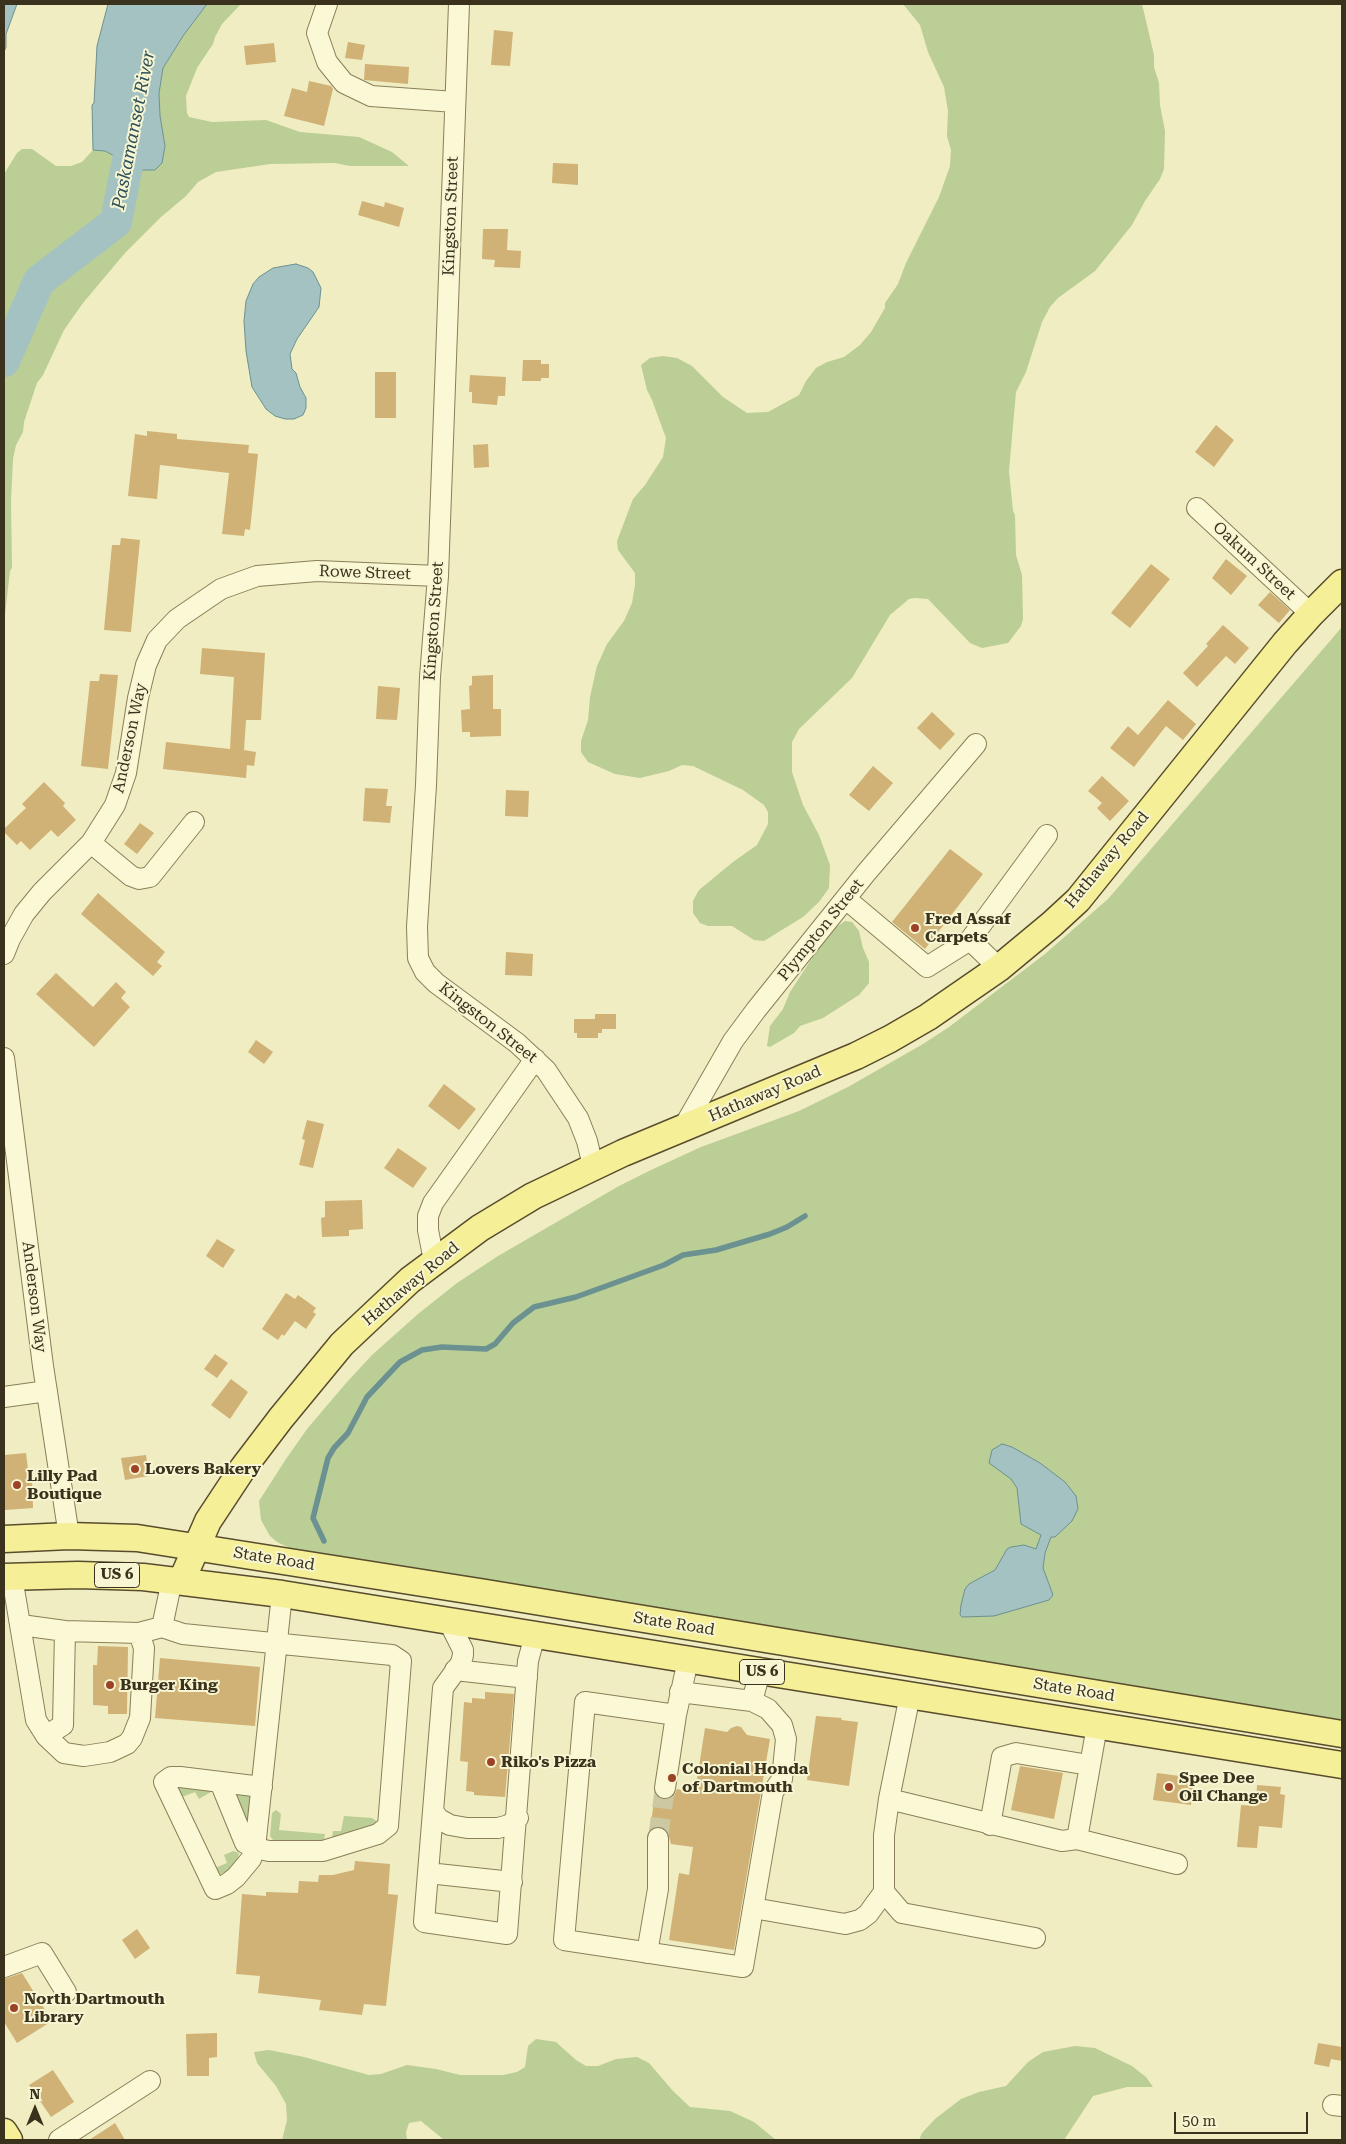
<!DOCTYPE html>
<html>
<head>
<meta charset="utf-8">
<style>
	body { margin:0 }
	#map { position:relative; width:1346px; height:2144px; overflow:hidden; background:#f0edc2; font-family:"Roboto Serif",serif }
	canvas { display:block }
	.frame { position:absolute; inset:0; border:5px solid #3a321d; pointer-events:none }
	.north { position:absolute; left:10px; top:2084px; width:50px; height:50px; -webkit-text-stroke:4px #f7f5d2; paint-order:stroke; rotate:0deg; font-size:14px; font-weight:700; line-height:20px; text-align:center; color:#3a321d }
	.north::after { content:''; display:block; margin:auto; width:18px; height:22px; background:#3a321d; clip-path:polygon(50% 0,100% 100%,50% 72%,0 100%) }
	.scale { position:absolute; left:1174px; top:2112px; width:134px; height:22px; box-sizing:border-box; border:2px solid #3a321d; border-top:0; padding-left:6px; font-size:15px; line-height:18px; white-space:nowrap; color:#3a321d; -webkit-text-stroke:4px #f7f5d2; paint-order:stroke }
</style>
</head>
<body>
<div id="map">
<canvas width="1346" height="2144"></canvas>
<div class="frame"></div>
<div class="north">N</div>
<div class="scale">50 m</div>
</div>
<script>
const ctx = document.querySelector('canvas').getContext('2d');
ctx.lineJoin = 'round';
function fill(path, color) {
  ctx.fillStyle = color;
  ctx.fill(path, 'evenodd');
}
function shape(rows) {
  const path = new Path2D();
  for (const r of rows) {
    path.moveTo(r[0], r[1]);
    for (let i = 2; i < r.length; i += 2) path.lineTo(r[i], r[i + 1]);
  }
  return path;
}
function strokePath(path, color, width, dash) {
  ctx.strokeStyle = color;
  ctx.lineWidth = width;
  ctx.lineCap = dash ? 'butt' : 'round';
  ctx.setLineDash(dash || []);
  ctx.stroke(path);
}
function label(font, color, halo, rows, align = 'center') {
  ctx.font = font + ' "Roboto Serif",serif';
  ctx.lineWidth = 4;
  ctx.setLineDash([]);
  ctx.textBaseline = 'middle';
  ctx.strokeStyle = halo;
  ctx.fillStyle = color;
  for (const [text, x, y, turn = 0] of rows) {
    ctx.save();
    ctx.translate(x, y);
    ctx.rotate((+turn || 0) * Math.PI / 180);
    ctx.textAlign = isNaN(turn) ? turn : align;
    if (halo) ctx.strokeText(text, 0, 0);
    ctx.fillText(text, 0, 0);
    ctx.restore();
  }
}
const green = shape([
	[207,4,241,4,222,24,215,37,213,44,197,68,186,96,187,113,189,117,212,122,266,120,300,132,359,137,392,152,409,166,350,166,335,163,270,164,216,172,198,182,186,196,161,217,125,253,83,303,64,330,43,375,37,383,24,422,23,432,16,445,13,459,11,501,12,568,10,571,4,623,4,174,17,153,22,149,32,149,56,166,71,166,82,162,93,150,105,151,141,170,165,146,160,116,159,93,163,68,183,36],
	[903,4,1142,4,1154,55,1154,67,1159,83,1160,105,1165,131,1164,169,1160,179,1145,201,1132,225,1095,271,1058,298,1050,307,1042,322,1026,372,1016,392,1009,471,1013,511,1015,515,1016,555,1022,575,1023,619,1021,626,1008,643,982,648,970,643,928,599,915,598,909,599,890,615,852,678,799,729,792,742,792,772,803,805,819,835,830,865,829,888,819,902,803,917,764,941,754,940,732,926,708,926,700,923,693,913,693,901,699,890,733,862,757,845,768,824,768,812,764,805,743,790,693,766,682,765,669,771,640,778,615,774,588,762,581,752,581,741,588,720,590,697,597,666,607,644,624,621,632,603,635,585,635,573,618,550,617,541,633,499,645,485,663,457,666,438,652,400,647,390,641,365,650,358,663,356,677,358,692,366,723,397,747,413,768,412,799,395,806,381,816,368,827,362,844,357,860,345,871,332,885,308,885,303,898,284,906,263,939,197,950,166,951,150,947,136,948,111,944,87,928,52,920,25],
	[1342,627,1342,1722,294,1550,277,1542,270,1536,261,1520,259,1501,286,1459,307,1429,347,1382,372,1355,418,1314,457,1283,498,1256,619,1186,651,1170,701,1147,799,1111,848,1087,923,1044,949,1027,1045,954,1108,899],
	[845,921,852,922,859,931,863,948,869,962,869,983,859,995,823,1018,800,1026,794,1033,770,1047,767,1046,770,1026,783,1009,790,992,829,932],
	[177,1786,211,1791,211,1792,199,1799,195,1792,182,1797],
	[238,1794,256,1795,250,1826,236,1797],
	[276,1810,281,1814,279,1830,325,1834,324,1840,315,1842,273,1840,270,1836,272,1813],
	[344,1816,372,1818,378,1822,377,1825,332,1838,333,1831,341,1831],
	[233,1851,239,1853,238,1858,228,1871,218,1875,215,1868,227,1863,224,1855],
	[536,2039,556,2042,576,2060,586,2066,598,2066,616,2059,637,2057,649,2063,673,2091,690,2107,730,2111,754,2122,776,2140,444,2140,421,2121,409,2123,406,2132,407,2140,282,2140,287,2120,286,2104,276,2086,257,2063,254,2052,269,2050,304,2057,369,2075,381,2074,407,2065,436,2069,460,2075,503,2075,517,2072,525,2067,528,2046],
	[1075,2046,1095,2048,1132,2066,1146,2077,1153,2087,1127,2087,1093,2096,1064,2140,919,2140,922,2133,935,2119,961,2099,979,2092,1006,2086,1028,2062,1043,2052]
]);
const water = shape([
	[4,4,17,4,6,34,6,47,4,52,4,4],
	[108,4,207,4,183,36,163,68,159,93,160,116,165,146,162,163,155,170,141,170,105,151,93,150,92,105,94,103,97,46,108,4],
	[296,264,308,268,313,272,321,288,319,307,297,339,290,354,292,369,296,373,300,387,306,398,306,408,303,415,294,419,285,419,275,416,266,409,252,387,246,351,244,321,246,301,253,284,259,277,273,268,296,264],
	[1002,1444,1012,1447,1040,1463,1065,1482,1076,1496,1078,1509,1072,1521,1055,1537,1051,1537,1045,1553,1043,1568,1053,1595,1049,1600,994,1616,962,1617,960,1615,961,1605,965,1589,969,1584,995,1570,1007,1549,1011,1547,1024,1545,1036,1549,1041,1535,1021,1524,1017,1488,1011,1479,989,1463,992,1450,1002,1444]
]);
const stream = shape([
	[324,1541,313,1518,328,1458,334,1448,348,1433,367,1397,400,1362,422,1350,442,1347,486,1349,495,1344,513,1323,534,1307,576,1297,664,1265,683,1255,716,1250,770,1234,787,1227,805,1216]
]);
const river = shape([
	[4,361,39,281,116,222,136,119]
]);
const building = shape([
	[494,30,513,32,510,66,491,65],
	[348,42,365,45,362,60,345,58],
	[274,43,276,62,246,65,244,46],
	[365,64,409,67,408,84,364,80],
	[309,81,331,86,333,89,324,126,284,116,292,88,307,92],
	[553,163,578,164,578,185,552,183],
	[362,201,384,207,385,202,404,208,399,227,358,215],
	[483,229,508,229,507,250,521,251,520,268,494,267,495,260,482,259],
	[523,360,541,360,541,364,549,364,549,378,541,378,541,381,522,381],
	[375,372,396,372,396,418,375,418],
	[470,375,506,377,505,396,498,396,497,405,472,403,472,392,469,392],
	[1216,425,1234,440,1214,467,1195,452],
	[147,431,177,434,177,439,249,445,248,453,258,454,250,530,245,529,244,536,222,534,229,473,160,465,157,499,128,496,135,434,147,436],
	[488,444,489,467,474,468,473,445],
	[121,538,140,540,131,632,104,630,112,545,120,545],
	[1226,559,1247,576,1231,595,1212,578],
	[1151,564,1170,579,1130,628,1111,613],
	[1270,592,1290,610,1279,623,1258,605],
	[1223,625,1249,648,1235,664,1226,656,1197,687,1183,673,1208,646,1206,644],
	[202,648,265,653,261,720,246,720,244,750,256,752,254,766,247,765,246,778,163,769,166,742,230,749,234,677,200,674],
	[100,674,118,675,108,769,81,766,90,681,99,681],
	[493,675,493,709,501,709,501,736,470,737,470,732,462,732,461,710,470,709,469,686,472,685,472,676],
	[378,686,400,688,397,720,376,719],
	[1168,700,1196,724,1183,740,1166,726,1134,767,1110,748,1128,726,1138,735],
	[932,712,955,734,940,750,917,728],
	[873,766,893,783,869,811,849,795],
	[1102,776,1129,801,1110,821,1097,808,1102,803,1088,791],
	[44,782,65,803,63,806,76,820,58,837,51,830,30,850,21,841,17,845,4,832,4,829,26,808,22,804],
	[365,788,388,789,386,806,392,806,390,823,363,821],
	[506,790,529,791,528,817,505,816],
	[140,823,154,833,137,854,124,844],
	[950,849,983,874,925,949,892,922],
	[98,893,165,952,157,962,162,966,153,976,81,914],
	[506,952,533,954,532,976,505,975],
	[56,973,93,1007,116,982,126,992,121,998,130,1007,94,1047,36,994],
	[595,1014,616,1014,616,1029,602,1029,602,1033,598,1033,598,1038,577,1038,577,1033,574,1033,574,1019,595,1019],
	[256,1040,273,1052,264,1064,248,1052],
	[444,1084,476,1109,459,1130,428,1106],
	[307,1120,324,1124,313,1168,299,1165,305,1140,302,1139],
	[398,1148,427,1168,413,1188,384,1168],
	[362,1200,363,1229,349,1230,349,1236,322,1237,321,1218,325,1217,325,1201],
	[217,1239,235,1250,223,1268,206,1256],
	[286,1293,295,1299,298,1295,316,1308,313,1312,316,1314,306,1329,295,1321,284,1336,282,1334,278,1340,262,1329],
	[215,1354,228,1363,217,1378,204,1369],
	[231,1379,248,1392,230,1419,211,1405],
	[26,1453,29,1478,32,1478,33,1508,5,1510,4,1455],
	[146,1455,149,1476,125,1480,121,1458],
	[98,1646,128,1647,127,1714,108,1714,108,1706,93,1705,93,1665,97,1665],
	[160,1658,260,1667,255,1726,155,1718],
	[485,1692,514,1694,505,1797,474,1795,474,1792,466,1791,468,1762,460,1761,464,1702,472,1703,472,1698,485,1699],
	[816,1716,842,1718,841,1720,858,1722,849,1786,807,1780],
	[737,1726,741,1727,747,1735,770,1739,734,1950,669,1940,679,1873,689,1875,693,1847,671,1844,668,1833,663,1828,658,1826,650,1830,655,1794,664,1800,674,1796,677,1789,695,1792,705,1728,727,1732,731,1728],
	[1020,1766,1063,1773,1054,1819,1011,1810],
	[1157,1773,1195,1778,1191,1805,1153,1800],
	[1257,1785,1281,1787,1280,1794,1285,1795,1282,1828,1259,1826,1257,1848,1237,1847,1241,1805,1256,1806],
	[355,1861,390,1864,388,1894,398,1895,386,2006,364,2004,362,2015,319,2010,321,2000,258,1993,260,1976,236,1974,242,1894,266,1896,266,1892,298,1893,299,1881,318,1882,319,1875,333,1875,354,1870],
	[137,1929,150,1948,135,1959,122,1940],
	[22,1973,52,2021,17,2043,4,2022,4,1979],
	[217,2033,217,2057,209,2058,209,2076,187,2076,186,2034],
	[1318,2043,1342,2047,1342,2061,1331,2059,1329,2067,1314,2064],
	[53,2070,74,2102,51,2117,29,2085],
	[115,2123,125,2140,89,2140,103,2131]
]);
const minorTunnel = shape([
	[658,1838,665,1788]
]);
const minor = shape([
	[327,4,317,33,327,62,344,83,371,96,455,102],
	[459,4,438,576,430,677,426,785,417,927,418,958,425,972,436,983,517,1043,546,1070,578,1118,587,1141,593,1166],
	[1197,508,1311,614],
	[91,843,131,876,139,879,150,877,194,822],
	[846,899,927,967,970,940,999,968],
	[970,940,1047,835],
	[4,954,10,939,24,914,42,892,91,843,115,805,126,773,138,698,146,665,157,640,177,619,221,589,257,576,317,571,438,576],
	[4,1058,43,1366,69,1536],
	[683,1128,733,1041,756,1010,866,873,976,744],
	[434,1261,428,1230,428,1216,433,1203,535,1059],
	[4,1397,47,1391],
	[12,1577,36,1720,46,1736,63,1725,65,1631],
	[448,1620,463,1650,463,1655,461,1663,443,1688,424,1922,507,1934,528,1661,535,1635],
	[21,1625,65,1631,139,1633,162,1627,183,1634,392,1655,401,1661,388,1826,378,1834,323,1851,269,1851,255,1848,245,1843,220,1782],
	[162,1627,172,1580],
	[688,1660,676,1715,585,1702,564,1940,743,1967,773,1792,782,1779,786,1739,782,1725,768,1709,752,1701,760,1672],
	[455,1670,527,1678],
	[680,1692,752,1701],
	[910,1695,889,1799,884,1835,884,1892,902,1913,1035,1938],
	[46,1736,64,1753,84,1756,110,1752,127,1744,132,1738,140,1718,144,1648,139,1633],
	[262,1787,180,1777,171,1777,164,1782,215,1889,227,1884,236,1877,251,1859,255,1848,282,1594],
	[665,1788,676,1715],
	[889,1799,1062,1841,1077,1839,1097,1726],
	[433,1811,439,1819,450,1825,467,1828,498,1828,509,1825,518,1818],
	[990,1825,1002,1757,1016,1753,1089,1765],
	[1077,1839,1177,1864],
	[428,1873,512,1882],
	[753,1908,845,1924,860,1920,868,1914,884,1892],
	[647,1953,658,1889,658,1838],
	[4,1967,42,1953,66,1992],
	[1333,2105,1342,2106],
	[59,2140,150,2081]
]);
const major = shape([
	[4,1539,69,1536,137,1538,486,1593,1342,1734],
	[4,1577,78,1575,143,1577,282,1594,1342,1765],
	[182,1580,208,1521,243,1468,281,1418,342,1344,410,1280,480,1228,533,1196,623,1153,856,1056,890,1039,928,1017,999,968,1052,924,1078,900,1285,643,1311,614,1342,583],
	[4,2132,9,2140]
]);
const markers = [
	[915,928,5,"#9c4226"],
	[135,1469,5,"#9c4226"],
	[17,1485,5,"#9c4226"],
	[110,1685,5,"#9c4226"],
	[491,1762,5,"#9c4226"],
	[672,1778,5,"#9c4226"],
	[1169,1787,5,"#9c4226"],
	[14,2008,5,"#9c4226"]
];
const shields = [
	[117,1575,45],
	[762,1672,45]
];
const shieldNames = [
	["US 6",117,1575],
	["US 6",762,1672]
];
const streetNames = [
	["Kingston Street",451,216,-88],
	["Oakum Street",1254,561,43],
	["Rowe Street",365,573,2],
	["Kingston Street",434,621,-86],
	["Anderson Way",130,738,-78],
	["Hathaway Road",1107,860,-50],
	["Plympton Street",821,930,-51],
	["Kingston Street",488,1023,38],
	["Hathaway Road",765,1094,-23],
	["Hathaway Road",411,1284,-40],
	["Anderson Way",34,1297,83],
	["State Road",274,1559,9],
	["State Road",674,1624,9],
	["State Road",1074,1690,9]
];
const poiNames = [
	["Fred Assaf",925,919],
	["Carpets",925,937],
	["Lovers Bakery",145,1469],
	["Lilly Pad",27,1476],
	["Boutique",27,1494],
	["Burger King",120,1685],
	["Riko's Pizza",501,1762],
	["Colonial Honda",682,1769],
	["of Dartmouth",682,1787],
	["Spee Dee",1179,1778],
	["Oil Change",1179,1796],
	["North Dartmouth",24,1999],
	["Library",24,2017]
];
const waterNames = [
	["Paskamanset River",134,130,-79]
];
fill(green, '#bace95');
fill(water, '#a4c2c1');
strokePath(water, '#6b9191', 1);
strokePath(stream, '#6b9191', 5.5);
strokePath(river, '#a4c2c1', 32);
fill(building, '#d0b176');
strokePath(minorTunnel, '#ccc8a1', 20, [20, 10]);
strokePath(minor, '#8a7f58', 22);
strokePath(major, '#584c2d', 29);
strokePath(minor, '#faf8d5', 20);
strokePath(major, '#f5ef98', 26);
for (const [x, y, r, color] of markers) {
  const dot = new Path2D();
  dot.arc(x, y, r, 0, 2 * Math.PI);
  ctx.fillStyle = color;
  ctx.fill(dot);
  strokePath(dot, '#f7f5d2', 2);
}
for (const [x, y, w] of shields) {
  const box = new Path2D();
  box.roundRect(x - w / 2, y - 12.5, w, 25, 4);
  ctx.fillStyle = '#f7f5d2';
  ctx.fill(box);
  strokePath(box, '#3a321d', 1);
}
label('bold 15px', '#3a321d', null, shieldNames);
label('16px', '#3a321d', '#f7f5d2', streetNames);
label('bold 16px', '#3a321d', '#f7f5d2', poiNames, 'left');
label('italic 18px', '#2c515a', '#f7f5d2', waterNames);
</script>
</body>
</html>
